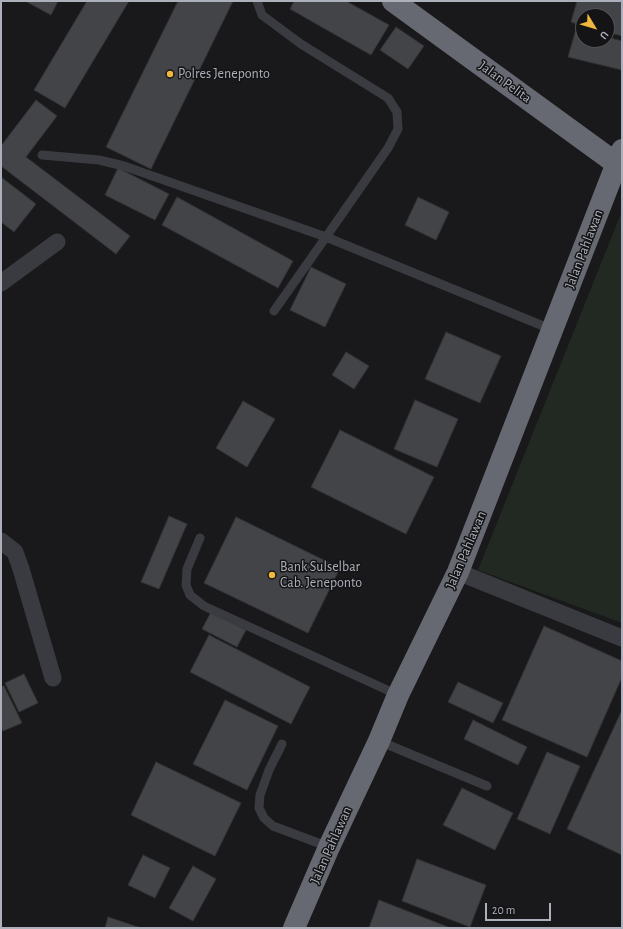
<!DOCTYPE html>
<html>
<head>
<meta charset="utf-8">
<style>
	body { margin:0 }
	#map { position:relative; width:623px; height:929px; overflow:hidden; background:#19191b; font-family:"Alegreya Sans",sans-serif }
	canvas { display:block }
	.frame { position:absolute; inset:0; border:2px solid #acb0ba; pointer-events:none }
	.north { position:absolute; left:575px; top:8px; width:40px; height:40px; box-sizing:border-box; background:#141416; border:1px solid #515258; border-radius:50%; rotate:128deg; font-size:11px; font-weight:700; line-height:16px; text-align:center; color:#acb0ba }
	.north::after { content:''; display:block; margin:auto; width:14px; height:18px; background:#efb73d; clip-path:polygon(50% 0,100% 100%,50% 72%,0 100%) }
	.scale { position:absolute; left:485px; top:903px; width:66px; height:18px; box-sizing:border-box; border:2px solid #acb0ba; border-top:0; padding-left:5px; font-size:12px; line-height:14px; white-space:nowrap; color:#acb0ba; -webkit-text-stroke:3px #141416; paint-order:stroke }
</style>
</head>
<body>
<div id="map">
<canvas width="623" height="929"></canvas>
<div class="frame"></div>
<div class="north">U</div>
<div class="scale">20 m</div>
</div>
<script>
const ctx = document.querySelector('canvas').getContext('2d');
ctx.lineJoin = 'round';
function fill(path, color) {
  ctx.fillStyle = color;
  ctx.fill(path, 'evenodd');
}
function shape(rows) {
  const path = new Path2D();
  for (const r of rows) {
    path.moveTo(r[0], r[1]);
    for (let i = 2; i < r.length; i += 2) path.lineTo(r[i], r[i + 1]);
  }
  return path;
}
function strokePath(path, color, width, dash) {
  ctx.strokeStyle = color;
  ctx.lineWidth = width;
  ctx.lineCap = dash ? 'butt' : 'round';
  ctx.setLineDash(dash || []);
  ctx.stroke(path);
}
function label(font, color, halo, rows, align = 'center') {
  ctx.font = font + ' "Alegreya Sans",sans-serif';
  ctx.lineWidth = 3;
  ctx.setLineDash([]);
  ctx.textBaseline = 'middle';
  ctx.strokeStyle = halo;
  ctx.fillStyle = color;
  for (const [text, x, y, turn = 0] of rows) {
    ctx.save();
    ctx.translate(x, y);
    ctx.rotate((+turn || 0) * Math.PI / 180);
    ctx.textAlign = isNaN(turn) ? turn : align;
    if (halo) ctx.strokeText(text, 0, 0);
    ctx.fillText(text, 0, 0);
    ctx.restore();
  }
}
const green = shape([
	[622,211,622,623,478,570]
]);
const building = shape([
	[25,1,58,1,51,15,25,1],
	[87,1,129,1,65,108,34,90,87,1],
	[178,1,233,1,151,169,106,147,178,1],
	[294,1,346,1,389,25,371,55,290,9,294,1],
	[577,1,622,1,622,36,607,32,607,16,583,16,583,26,571,22,577,1],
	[396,27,424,46,408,69,380,50,396,27],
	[576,29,583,31,583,40,607,40,607,37,622,41,622,70,568,57,576,29],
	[36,100,57,116,26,157,130,236,116,254,1,166,1,146,36,100],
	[118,168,169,194,155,220,105,195,118,168],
	[1,177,36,204,14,232,1,222,1,177],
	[177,197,293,261,278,288,162,225,177,197],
	[418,197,449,212,436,240,405,225,418,197],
	[311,267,346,284,325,327,290,310,311,267],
	[446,332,501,356,480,403,425,379,446,332],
	[346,352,369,366,354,389,332,375,346,352],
	[415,400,458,419,437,467,394,449,415,400],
	[243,401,275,419,247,467,216,448,243,401],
	[340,430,434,477,406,534,311,487,340,430],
	[169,516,187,524,159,589,141,582,169,516],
	[236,517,340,568,308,633,204,583,236,517],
	[211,612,246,630,237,647,202,629,211,612],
	[544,626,622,661,622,677,587,757,502,720,544,626],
	[209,635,310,687,291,724,190,672,209,635],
	[24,674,38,703,19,712,5,683,24,674],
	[458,682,503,703,493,723,448,702,458,682],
	[4,686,22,723,3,731,1,727,1,687,4,686],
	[225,700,278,726,247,790,193,764,225,700],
	[622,710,622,855,567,829,622,710],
	[473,720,527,747,518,765,464,739,473,720],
	[547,752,580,766,550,834,517,819,547,752],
	[156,762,241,803,215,856,131,815,156,762],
	[462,788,513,813,495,850,443,825,462,788],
	[143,855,170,868,155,898,128,885,143,855],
	[417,859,486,885,470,927,402,901,417,859],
	[193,866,216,879,193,921,169,908,193,866],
	[379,900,448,927,448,928,369,928,379,900],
	[108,917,141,928,105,928,108,917]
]);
const lane = shape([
	[42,155,99,160,124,166,326,237,388,148,398,129,397,112,388,98,301,44,262,15,257,1],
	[274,311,326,237,553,330],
	[200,538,187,569,186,585,190,595,204,606,398,695],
	[379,741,487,786],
	[282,744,269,770,260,795,259,808,264,818,273,826,329,847]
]);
const street = shape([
	[1,283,57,242],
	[1,541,15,552,21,569,53,678],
	[458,572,622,638]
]);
const highway = shape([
	[393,1,617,164],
	[294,928,329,847,379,741,398,695,458,572,622,150]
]);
const markers = [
	[170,74,4,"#efb73d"],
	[272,575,4,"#efb73d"]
];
const poiNames = [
	["Polres Jeneponto",178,74],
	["Bank Sulselbar",280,567],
	["Cab. Jeneponto",280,583]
];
const streetNames = [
	["Jalan Pelita",505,82,36],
	["Jalan Pahlawan",584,249,-69],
	["Jalan Pahlawan",466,550,-67],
	["Jalan Pahlawan",331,845,-66]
];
fill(green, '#212922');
fill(building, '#434448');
strokePath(building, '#333337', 1);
strokePath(lane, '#3a3b40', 9);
strokePath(street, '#3a3b40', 17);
strokePath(highway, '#666971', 22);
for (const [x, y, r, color] of markers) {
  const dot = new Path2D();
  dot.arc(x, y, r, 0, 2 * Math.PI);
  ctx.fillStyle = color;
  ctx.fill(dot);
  strokePath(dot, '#141416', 1.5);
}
label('14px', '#acb0ba', '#141416', poiNames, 'left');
label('14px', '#acb0ba', '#141416', streetNames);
</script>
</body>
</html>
